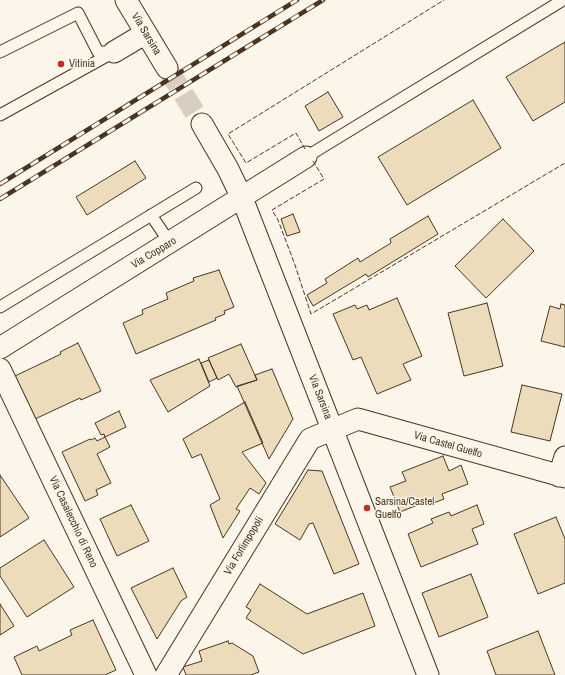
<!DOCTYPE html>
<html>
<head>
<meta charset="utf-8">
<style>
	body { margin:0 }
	canvas { display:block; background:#fbf6e9 }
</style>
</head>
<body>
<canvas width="565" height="675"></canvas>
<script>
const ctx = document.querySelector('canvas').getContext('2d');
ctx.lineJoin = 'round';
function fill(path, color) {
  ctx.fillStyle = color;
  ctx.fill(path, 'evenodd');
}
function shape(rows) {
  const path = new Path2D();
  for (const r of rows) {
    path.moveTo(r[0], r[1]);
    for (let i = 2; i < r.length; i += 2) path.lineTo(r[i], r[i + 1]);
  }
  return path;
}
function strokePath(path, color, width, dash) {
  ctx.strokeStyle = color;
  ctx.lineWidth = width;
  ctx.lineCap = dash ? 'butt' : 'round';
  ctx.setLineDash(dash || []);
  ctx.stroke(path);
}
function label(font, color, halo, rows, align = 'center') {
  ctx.font = font + ' "Archivo Narrow",sans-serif';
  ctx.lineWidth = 3;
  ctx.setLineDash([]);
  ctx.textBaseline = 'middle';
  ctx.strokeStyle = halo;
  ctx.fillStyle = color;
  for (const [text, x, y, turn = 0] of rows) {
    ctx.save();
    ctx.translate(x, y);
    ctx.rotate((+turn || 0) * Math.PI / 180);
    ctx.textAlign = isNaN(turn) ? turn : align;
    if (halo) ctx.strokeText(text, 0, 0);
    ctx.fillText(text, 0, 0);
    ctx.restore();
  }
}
const building = shape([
	[565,42,565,102,533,121,506,77,565,42],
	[328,92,343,117,319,131,305,106,328,92],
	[473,100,501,148,407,205,378,157,473,100],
	[135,161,146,178,87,215,76,197,135,161],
	[293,214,300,232,287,236,281,219,293,214],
	[428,216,438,234,368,277,366,274,313,306,307,295,327,283,325,279,358,258,360,262,391,243,390,239,428,216],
	[503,219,534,251,486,298,455,266,503,219],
	[219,270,234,307,224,311,225,314,215,318,216,320,136,354,123,323,143,314,142,310,168,299,166,293,194,281,193,278,219,270],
	[397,298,422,356,403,364,411,380,377,394,361,357,353,360,333,314,355,305,357,309,367,305,369,310,397,298],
	[487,303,503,366,464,376,448,313,487,303],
	[561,304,565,305,565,347,541,341,550,306,560,309,561,304],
	[78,343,101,391,81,400,80,398,35,419,15,376,61,354,60,352,78,343],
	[241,344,257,380,236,387,229,374,218,380,208,358,241,344],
	[199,359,210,386,168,412,150,380,199,359],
	[209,360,217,378,209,382,201,363,209,360],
	[272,369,293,419,269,459,237,386,257,380,255,375,272,369],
	[522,385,562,394,550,441,511,432,522,385],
	[245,402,263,443,242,452,266,483,259,494,250,488,236,509,240,511,223,538,210,505,220,499,201,454,192,458,183,439,245,402],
	[119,411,126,427,105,437,104,434,101,435,95,423,119,411],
	[105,437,110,447,97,454,111,483,96,490,98,495,85,501,62,452,90,439,91,440,95,438,97,441,105,437],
	[443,456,449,471,461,465,468,484,442,494,444,499,426,506,425,502,400,512,390,487,406,481,402,472,443,456],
	[308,470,322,471,359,564,334,574,313,523,309,524,300,540,275,524,308,470],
	[0,475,29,518,0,537,0,475],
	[131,505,149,541,117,556,100,519,131,505],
	[477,505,484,524,472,529,478,544,421,567,408,534,433,523,431,519,449,512,451,516,477,505],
	[556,517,565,539,565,583,538,594,514,534,556,517],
	[44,540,74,587,27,617,0,576,0,568,44,540],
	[173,568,187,597,181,601,157,639,131,588,173,568],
	[471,574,488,617,439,637,422,593,471,574],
	[260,584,307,614,363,593,375,626,303,654,246,618,251,610,246,607,260,584],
	[0,604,14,626,0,635,0,604],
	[93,620,116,670,105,675,22,675,14,657,37,646,39,651,72,635,70,630,93,620],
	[538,631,555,675,496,675,487,651,538,631],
	[228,641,229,644,232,643,253,656,259,672,251,675,186,675,183,667,202,661,199,651,228,641]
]);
const minorTunnel = shape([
	[167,68,202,124]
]);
const service = shape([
	[0,52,78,13,98,52,114,52],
	[0,115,114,52],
	[306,157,563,0],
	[151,215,170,243],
	[0,307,196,188]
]);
const minor = shape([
	[126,0,167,68],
	[114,52,146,33],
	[202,124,228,169,242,198,428,675],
	[0,348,306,157],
	[0,369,146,675],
	[559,476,565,457],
	[166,675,310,439,358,419,565,477]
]);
const rail = shape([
	[0,184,297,0],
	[0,199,323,0]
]);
const fence = shape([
	[305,149,296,133,246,163,228,134,444,0],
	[313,161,324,179,272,210,278,220,295,265,311,314,565,163]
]);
const markers = [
	[61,64,4,"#c62828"],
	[367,508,4,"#c62828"]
];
const streetNames = [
	["Via Sarsina",146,34,59],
	["Via Copparo",154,253,-31],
	["Via Sarsina",320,397,69],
	["Via Castel Guelfo",448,445,16],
	["Via Casalecchio di Reno",73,522,65],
	["Via Forlimpopoli",244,546,-59]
];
const poiNames = [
	["Vitinia",69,64],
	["Sarsina/Castel",375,502],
	["Guelfo",375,515]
];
fill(building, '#ecdcbc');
strokePath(building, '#4a3520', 1);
strokePath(minorTunnel, '#d8cfc1', 21, [21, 10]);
strokePath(service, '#4a3520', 13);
strokePath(minor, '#4a3520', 23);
strokePath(service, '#fbf6e9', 11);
strokePath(minor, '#fbf6e9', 21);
strokePath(rail, '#4a3520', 4.5);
strokePath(rail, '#fbf6e9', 3, [9]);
strokePath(fence, '#4a3520', 1, [5, 2]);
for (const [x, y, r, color] of markers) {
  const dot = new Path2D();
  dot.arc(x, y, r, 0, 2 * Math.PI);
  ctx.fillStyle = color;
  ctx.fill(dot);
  strokePath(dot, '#fbf6e9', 1.5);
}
label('11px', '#4a3520', '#fbf6e9', streetNames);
label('11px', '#4a3520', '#fbf6e9', poiNames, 'left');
</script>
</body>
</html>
